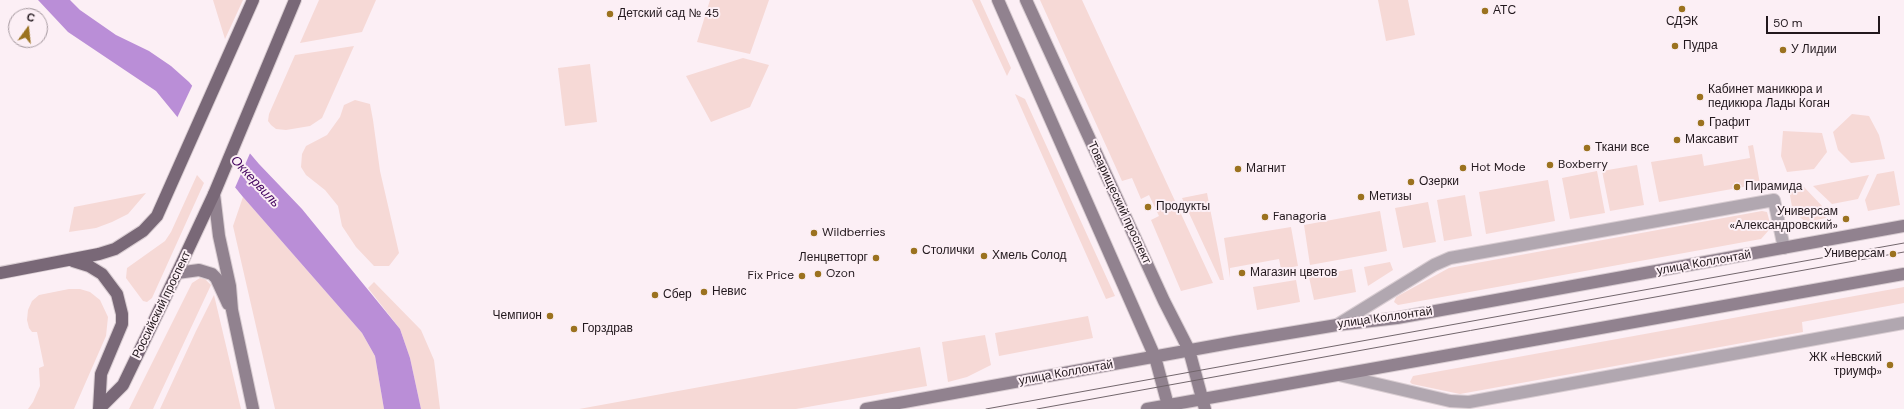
<!DOCTYPE html>
<html>
<head>
<meta charset="utf-8">
<style>
	body { margin:0 }
	#map { position:relative; width:1904px; height:409px; overflow:hidden; background:#fceff5; font-family:"DM Sans",sans-serif }
	canvas { display:block }
	.north { position:absolute; left:8px; top:8px; width:40px; height:40px; box-sizing:border-box; background:#fceff5; border:1px solid #a5999f; border-radius:50%; rotate:15deg; font-size:11px; font-weight:700; line-height:16px; text-align:center; color:#22181d }
	.north::after { content:''; display:block; margin:auto; width:14px; height:18px; background:#9b721f; clip-path:polygon(50% 0,100% 100%,50% 72%,0 100%) }
	.scale { position:absolute; left:1766px; top:16px; width:114px; height:18px; box-sizing:border-box; border:2px solid #22181d; border-top:0; padding-left:5px; font-size:12px; line-height:14px; white-space:nowrap; color:#22181d; -webkit-text-stroke:3px #fceff5; paint-order:stroke }
</style>
</head>
<body>
<div id="map">
<canvas width="1904" height="409"></canvas>
<div class="north">С</div>
<div class="scale">50 m</div>
</div>
<script>
const ctx = document.querySelector('canvas').getContext('2d');
ctx.lineJoin = 'round';
function fill(path, color) {
  ctx.fillStyle = color;
  ctx.fill(path, 'evenodd');
}
function shape(rows) {
  const path = new Path2D();
  for (const r of rows) {
    path.moveTo(r[0], r[1]);
    for (let i = 2; i < r.length; i += 2) path.lineTo(r[i], r[i + 1]);
  }
  return path;
}
function strokePath(path, color, width, dash) {
  ctx.strokeStyle = color;
  ctx.lineWidth = width;
  ctx.lineCap = dash ? 'butt' : 'round';
  ctx.setLineDash(dash || []);
  ctx.stroke(path);
}
function label(font, color, halo, rows, align = 'center') {
  ctx.font = font + ' "DM Sans",sans-serif';
  ctx.lineWidth = 4;
  ctx.setLineDash([]);
  ctx.textBaseline = 'middle';
  ctx.strokeStyle = halo;
  ctx.fillStyle = color;
  for (const [text, x, y, turn = 0] of rows) {
    ctx.save();
    ctx.translate(x, y);
    ctx.rotate((+turn || 0) * Math.PI / 180);
    ctx.textAlign = isNaN(turn) ? turn : align;
    if (halo) ctx.strokeText(text, 0, 0);
    ctx.fillText(text, 0, 0);
    ctx.restore();
  }
}
const green = shape([
	[213,0,243,0,225,39],
	[319,0,376,0,362,32,300,43],
	[710,0,769,0,750,54,697,42],
	[972,0,980,0,1011,68,1007,76],
	[1040,0,1082,0,1213,283,1181,291,1151,220,1159,216,1149,195,1141,199,1132,178,1122,181],
	[1378,0,1408,0,1415,35,1386,41],
	[354,46,322,118,310,126,286,130,276,129,271,125,268,121,269,114,295,55],
	[743,58,769,65,750,107,711,122,686,76],
	[590,64,597,122,565,126,558,68],
	[1015,94,1025,99,1115,296,1106,299],
	[355,100,370,104,373,120,380,171,399,253,389,266,374,266,356,247,342,226,338,206,325,190,306,175,301,167,302,154,306,146,327,135,340,117,344,105],
	[1852,114,1869,116,1879,135,1885,159,1851,163,1838,150,1833,132],
	[1783,131,1822,133,1827,152,1814,169,1787,172,1781,156],
	[1753,145,1760,184,1659,202,1651,162,1702,154,1704,166,1750,158,1748,146],
	[1637,165,1644,205,1610,211,1602,171],
	[1597,171,1605,213,1570,219,1562,178],
	[1894,171,1900,205,1868,211,1865,200,1877,174],
	[197,175,204,183,152,298,147,302,143,301,126,278,127,268,165,241,171,232],
	[1869,175,1858,199,1832,204,1813,186],
	[1548,180,1555,221,1486,234,1479,192],
	[1804,187,1822,206,1826,218,1806,222,1793,212,1789,190],
	[146,193,128,214,112,222,96,228,69,232,74,207],
	[1207,193,1224,280,1220,280,1182,198],
	[1465,195,1472,236,1444,241,1437,200],
	[243,197,362,333,375,356,384,409,275,409,233,226],
	[1428,202,1436,242,1403,248,1395,208],
	[1380,211,1387,251,1310,265,1304,225],
	[1762,211,1767,212,1770,223,1769,230,1761,239,1398,305,1394,302,1396,297,1449,268],
	[1291,227,1298,266,1281,269,1279,259,1230,268,1230,278,1224,238],
	[1390,262,1393,270,1368,286,1364,267],
	[1352,269,1356,292,1314,300,1309,277],
	[200,278,205,279,211,285,153,409,129,409,192,283],
	[1296,280,1300,302,1257,310,1253,287],
	[374,282,421,330,434,360,440,409,421,409,410,358,400,329,368,288],
	[1904,287,1904,303,1802,322,1803,332,1460,394,1412,384,1410,382,1413,376],
	[69,289,80,289,90,292,100,300,108,317,106,336,74,409,28,409,33,402,40,386,39,368,44,366,37,332,32,332,29,328,27,320,28,310,32,301,39,295],
	[214,295,241,409,160,409,196,331],
	[1088,316,1093,338,999,356,995,333],
	[985,335,991,365,967,377,948,382,942,342],
	[920,347,927,386,796,409,579,409]
]);
const water = shape([
	[38,0,70,0,80,10,116,35,149,51,171,66,189,82,259,164,302,209,400,329,410,358,421,409,384,409,375,356,362,333,243,197,156,91,68,32]
]);
const pier = shape([
	[193,84,251,151,234,190,177,118]
]);
const street = shape([
	[1337,325,1434,265,1450,258,1774,200,1784,248],
	[1339,375,1450,401,1469,402,1904,323]
]);
const secondary = shape([
	[998,0,1155,357,1169,409],
	[1026,0,1164,301,1189,350,1205,409],
	[214,194,219,236,230,286,232,310,253,409],
	[177,273,199,270,212,274,216,278,228,304],
	[866,409,1235,342,1337,325,1397,318,1904,226],
	[1147,409,1904,274]
]);
const primary = shape([
	[73,261,89,266,102,274,117,294,122,314,122,324,101,374,99,409],
	[0,273,99,254,115,249,143,231,157,216,253,0],
	[99,409,123,385,177,273,214,194,295,0]
]);
const tram = shape([
	[986,409,1904,243],
	[1037,409,1904,252]
]);
const markers = [
	[1682,9,4,"#9b721f"],
	[1485,11,4,"#9b721f"],
	[610,14,4,"#9b721f"],
	[1675,46,4,"#9b721f"],
	[1783,50,4,"#9b721f"],
	[1700,97,4,"#9b721f"],
	[1701,123,4,"#9b721f"],
	[1677,140,4,"#9b721f"],
	[1587,148,4,"#9b721f"],
	[1550,165,4,"#9b721f"],
	[1463,168,4,"#9b721f"],
	[1238,169,4,"#9b721f"],
	[1411,182,4,"#9b721f"],
	[1737,187,4,"#9b721f"],
	[1361,197,4,"#9b721f"],
	[1148,207,4,"#9b721f"],
	[1265,217,4,"#9b721f"],
	[1846,219,4,"#9b721f"],
	[814,233,4,"#9b721f"],
	[914,251,4,"#9b721f"],
	[1893,254,4,"#9b721f"],
	[984,256,4,"#9b721f"],
	[876,258,4,"#9b721f"],
	[1242,273,4,"#9b721f"],
	[818,274,4,"#9b721f"],
	[802,276,4,"#9b721f"],
	[704,292,4,"#9b721f"],
	[655,295,4,"#9b721f"],
	[550,316,4,"#9b721f"],
	[574,329,4,"#9b721f"],
	[1890,365,4,"#9b721f"]
];
const poiNames = [
	["АТС",1493,11],
	["Детский сад № 45",618,14],
	["СДЭК",1682,22,"center"],
	["Пудра",1683,46],
	["У Лидии",1791,50],
	["Кабинет маникюра и",1708,90],
	["педикюра Лады Коган",1708,104],
	["Графит",1709,123],
	["Максавит",1685,140],
	["Ткани все",1595,148],
	["Boxberry",1558,165],
	["Hot Mode",1471,168],
	["Магнит",1246,169],
	["Озерки",1419,182],
	["Пирамида",1745,187],
	["Метизы",1369,197],
	["Продукты",1156,207],
	["Универсам",1838,212,"right"],
	["«Александровский»",1838,226,"right"],
	["Fanagoria",1273,217],
	["Wildberries",822,233],
	["Столички",922,251],
	["Универсам",1885,254,"right"],
	["Хмель Солод",992,256],
	["Ленцветторг",868,258,"right"],
	["Магазин цветов",1250,273],
	["Ozon",826,274],
	["Fix Price",794,276,"right"],
	["Невис",712,292],
	["Сбер",663,295],
	["Чемпион",542,316,"right"],
	["Горздрав",582,329],
	["ЖК «Невский",1882,358,"right"],
	["триумф»",1882,372,"right"]
];
const streetNames = [
	["Товарищеский проспект",1119,203,65],
	["улица Коллонтай",1704,263,-10],
	["Российский проспект",162,305,-64],
	["улица Коллонтай",1385,318,-8],
	["улица Коллонтай",1066,373,-10]
];
const waterNames = [
	["Оккервиль",255,182,47]
];
fill(green, '#f6d9d6');
fill(water, '#ba8ed7');
fill(pier, '#fceff5');
strokePath(street, '#d9cdd2', 14);
strokePath(secondary, '#d9cdd2', 14);
strokePath(primary, '#d9cdd2', 14);
strokePath(street, '#b1a7b0', 12);
strokePath(secondary, '#91828f', 12);
strokePath(primary, '#796877', 12);
strokePath(tram, '#72666c', 1);
for (const [x, y, r, color] of markers) {
  const dot = new Path2D();
  dot.arc(x, y, r, 0, 2 * Math.PI);
  ctx.fillStyle = color;
  ctx.fill(dot);
  strokePath(dot, '#fceff5', 1.5);
}
label('12px', '#22181d', '#fceff5', poiNames, 'left');
label('12px', '#22181d', '#fceff5', streetNames);
label('italic 13px', '#42035e', '#fceff5', waterNames);
</script>
</body>
</html>
